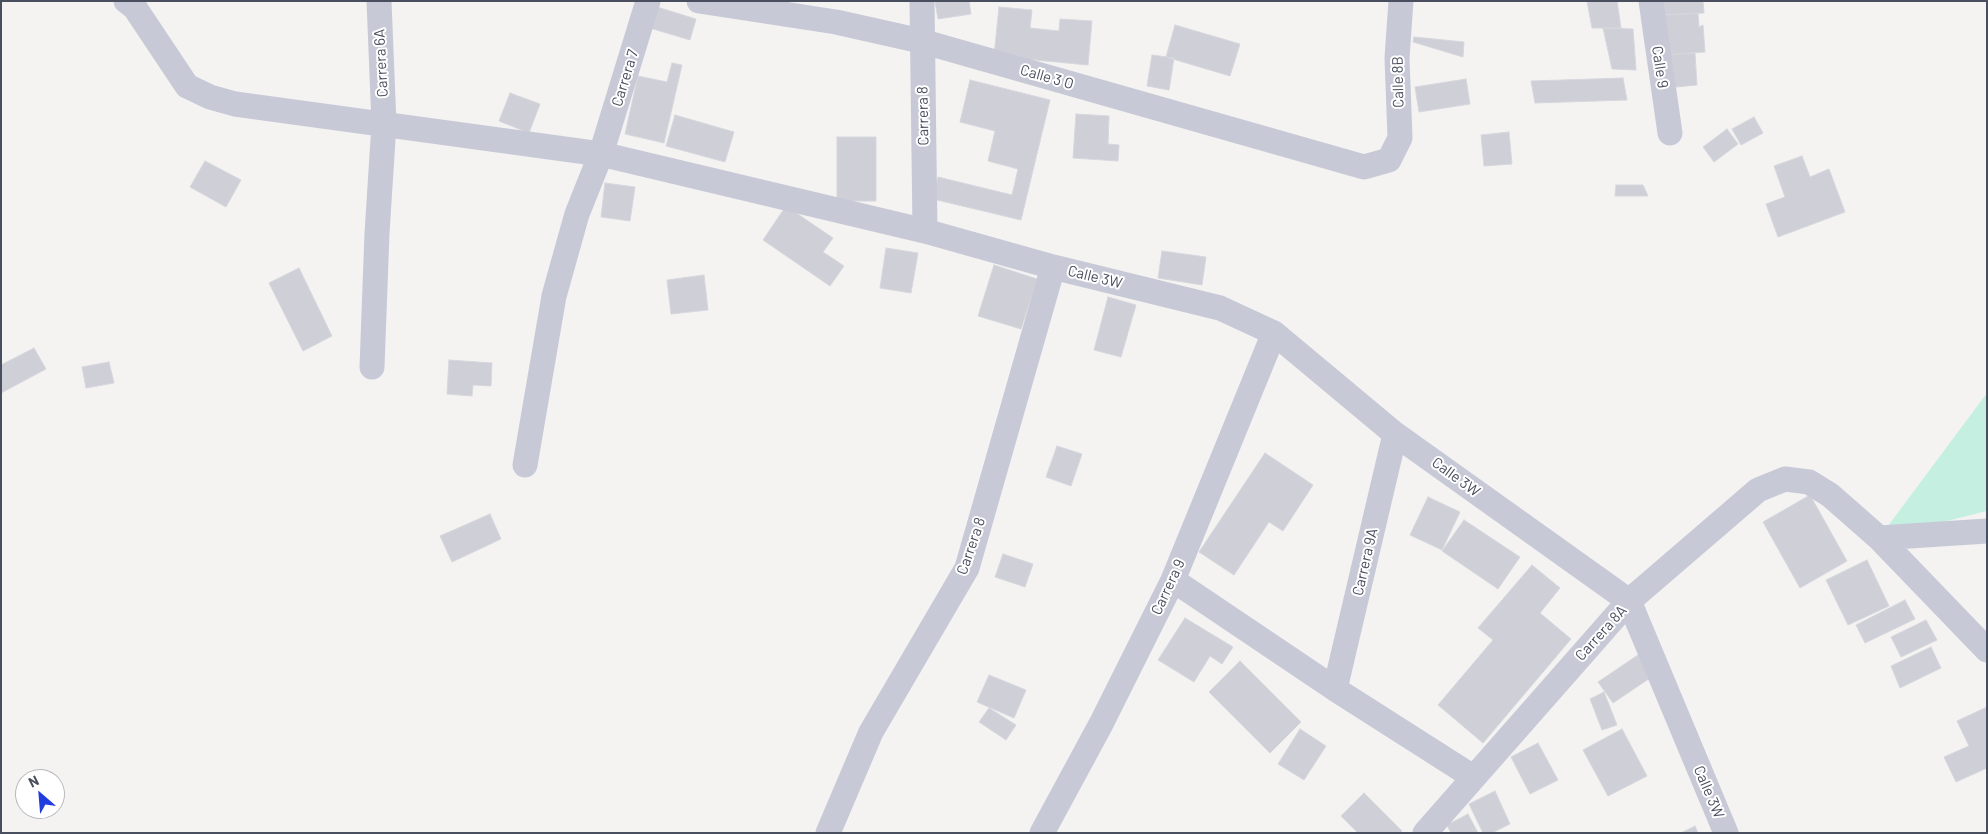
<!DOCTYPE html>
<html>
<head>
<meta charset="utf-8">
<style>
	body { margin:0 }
	#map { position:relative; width:1988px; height:834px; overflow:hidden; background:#f4f3f2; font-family:Barlow,sans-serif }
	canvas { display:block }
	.frame { position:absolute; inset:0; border:2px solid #4a4f5f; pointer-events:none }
	.north { position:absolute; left:15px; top:769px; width:50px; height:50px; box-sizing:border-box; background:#fff; border:1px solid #b7b9bf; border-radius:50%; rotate:333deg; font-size:14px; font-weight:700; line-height:20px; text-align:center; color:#4a4f5f }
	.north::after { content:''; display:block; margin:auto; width:18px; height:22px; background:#213cdf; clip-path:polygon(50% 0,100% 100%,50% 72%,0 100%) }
</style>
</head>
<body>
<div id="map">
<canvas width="1988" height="834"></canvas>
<div class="frame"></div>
<div class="north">N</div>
</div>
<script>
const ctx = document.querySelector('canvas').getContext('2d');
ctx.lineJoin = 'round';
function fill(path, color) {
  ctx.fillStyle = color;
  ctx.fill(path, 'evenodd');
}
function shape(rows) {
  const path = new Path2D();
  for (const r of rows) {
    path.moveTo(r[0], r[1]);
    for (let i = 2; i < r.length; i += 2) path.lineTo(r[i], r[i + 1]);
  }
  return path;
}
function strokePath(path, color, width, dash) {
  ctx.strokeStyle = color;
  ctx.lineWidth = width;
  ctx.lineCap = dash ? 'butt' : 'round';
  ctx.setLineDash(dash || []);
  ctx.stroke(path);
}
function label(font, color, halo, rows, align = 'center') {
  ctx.font = font + ' Barlow,sans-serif';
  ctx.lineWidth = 4;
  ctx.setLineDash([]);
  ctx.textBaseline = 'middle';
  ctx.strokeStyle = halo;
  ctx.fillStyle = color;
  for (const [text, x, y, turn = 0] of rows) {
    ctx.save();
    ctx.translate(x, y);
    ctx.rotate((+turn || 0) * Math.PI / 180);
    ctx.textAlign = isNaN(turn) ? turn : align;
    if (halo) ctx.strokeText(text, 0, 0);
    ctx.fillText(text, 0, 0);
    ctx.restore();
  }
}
const green = shape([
	[1987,393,1987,511,1879,538]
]);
const building = shape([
	[935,1,969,1,971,14,938,19,935,1],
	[1587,1,1617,1,1621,28,1592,28,1587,1],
	[1662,1,1703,1,1704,13,1663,15,1662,1],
	[657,7,696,19,690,40,650,28,657,7],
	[999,7,1032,10,1030,28,1059,31,1060,19,1092,21,1088,65,994,56,999,7],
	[1698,13,1699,27,1703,25,1705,52,1665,55,1663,15,1698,13],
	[1175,25,1240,44,1230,76,1166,57,1175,25],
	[1603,28,1633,29,1636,70,1612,69,1603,28],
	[1414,37,1464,42,1463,57,1413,42,1414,37],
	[1695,53,1697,85,1666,88,1665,55,1695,53],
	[1152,55,1174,58,1169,90,1147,86,1152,55],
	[672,63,682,65,664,143,625,134,638,76,667,82,672,63],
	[1623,78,1627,100,1535,103,1531,81,1623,78],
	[1466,79,1470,104,1419,112,1415,87,1466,79],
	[970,80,1050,100,1021,220,933,199,938,177,1012,195,1018,169,988,161,995,131,960,122,970,80],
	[510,93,540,104,529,133,499,121,510,93],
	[1076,114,1109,116,1108,144,1119,145,1118,161,1073,158,1076,114],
	[675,115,734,132,725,162,666,146,675,115],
	[1754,117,1763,133,1741,145,1732,129,1754,117],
	[1727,129,1738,144,1714,162,1703,147,1727,129],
	[1509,132,1512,164,1484,166,1481,135,1509,132],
	[837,137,876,137,876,201,837,201,837,137],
	[1802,156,1810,177,1829,169,1845,212,1778,237,1766,204,1785,197,1774,166,1802,156],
	[205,161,241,180,226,207,190,187,205,161],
	[605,183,635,187,630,221,601,217,605,183],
	[1616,185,1643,185,1648,196,1615,196,1616,185],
	[786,206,833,238,823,252,844,266,830,286,763,240,786,206],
	[886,248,918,253,911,293,880,288,886,248],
	[1162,251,1206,257,1202,285,1158,278,1162,251],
	[994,265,1037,279,1021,329,978,316,994,265],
	[299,268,332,336,303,351,269,283,299,268],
	[704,275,708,310,671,314,667,280,704,275],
	[1108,297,1136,305,1121,357,1094,350,1108,297],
	[34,348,46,369,1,393,1,365,34,348],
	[449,360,492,363,491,386,473,385,472,396,447,394,449,360],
	[109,362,114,383,86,388,82,367,109,362],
	[1057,446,1082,454,1071,486,1046,477,1057,446],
	[1265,453,1313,485,1283,531,1269,522,1234,575,1199,552,1265,453],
	[1810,495,1847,561,1800,588,1763,522,1810,495],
	[1428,497,1460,512,1442,550,1410,535,1428,497],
	[490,514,501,539,452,562,440,536,490,514],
	[1464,520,1520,557,1498,589,1442,551,1464,520],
	[1003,554,1033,564,1025,587,995,577,1003,554],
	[1867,560,1889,606,1848,625,1826,580,1867,560],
	[1532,565,1560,588,1540,613,1571,639,1483,743,1438,705,1493,640,1478,628,1532,565],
	[1905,600,1915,619,1865,643,1856,625,1905,600],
	[1185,618,1233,647,1222,664,1210,656,1194,682,1158,660,1185,618],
	[1926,620,1937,640,1901,657,1891,637,1926,620],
	[1931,647,1941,668,1900,688,1891,666,1931,647],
	[1638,655,1653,676,1613,703,1598,682,1638,655],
	[1240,661,1301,722,1270,753,1209,692,1240,661],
	[989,675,1026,690,1014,718,977,702,989,675],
	[1604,692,1617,725,1602,730,1590,699,1604,692],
	[1987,707,1987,768,1956,782,1944,757,1969,746,1957,721,1987,707],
	[989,708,1016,725,1006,740,979,722,989,708],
	[1300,729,1326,746,1304,780,1278,764,1300,729],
	[1622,729,1647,776,1608,796,1583,750,1622,729],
	[1538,743,1558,780,1530,794,1511,757,1538,743],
	[1495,791,1510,824,1492,833,1483,833,1469,804,1495,791],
	[1364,793,1402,831,1400,833,1358,833,1341,816,1364,793],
	[1468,814,1478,833,1451,833,1447,825,1468,814],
	[1695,826,1698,833,1681,833,1695,826]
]);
const street = shape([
	[126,1,135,8,187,86,210,97,235,104,601,154,925,231,1053,267,1220,308,1274,333,1395,434,1629,601,1726,833],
	[699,1,836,22,921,41,1364,167,1389,160,1400,138,1397,58,1401,1],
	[922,1,925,231],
	[1651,1,1670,133],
	[372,367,377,233,384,124,379,1],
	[525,465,554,296,577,214,601,154,648,1],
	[1879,538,1987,531],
	[1173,580,1335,689,1473,777],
	[1335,689,1395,434],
	[828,833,871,732,967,568,1053,267],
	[1042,833,1101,724,1173,580,1274,333],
	[1425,833,1629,601,1758,490,1785,479,1809,482,1830,495,1879,538,1987,650]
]);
const streetNames = [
	["Carrera 6A",381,63,-93],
	["Calle 9",1660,67,82],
	["Calle 3 O",1047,77,16],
	["Carrera 7",625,78,-73],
	["Calle 8B",1398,82,-91],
	["Carrera 8",923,116,-91],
	["Calle 3W",1095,277,14],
	["Calle 3W",1456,477,36],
	["Carrera 8",971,546,-71],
	["Carrera 9A",1365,562,-77],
	["Carrera 9",1168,587,-65],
	["Carrera 8A",1601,633,-48],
	["Calle 3W",1709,792,67]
];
fill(green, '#c4efe1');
fill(building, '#cfd0d7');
strokePath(building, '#d6d6dd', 1);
strokePath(street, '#c7cad6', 25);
label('15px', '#4a4f5f', '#fff', streetNames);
</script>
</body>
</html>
